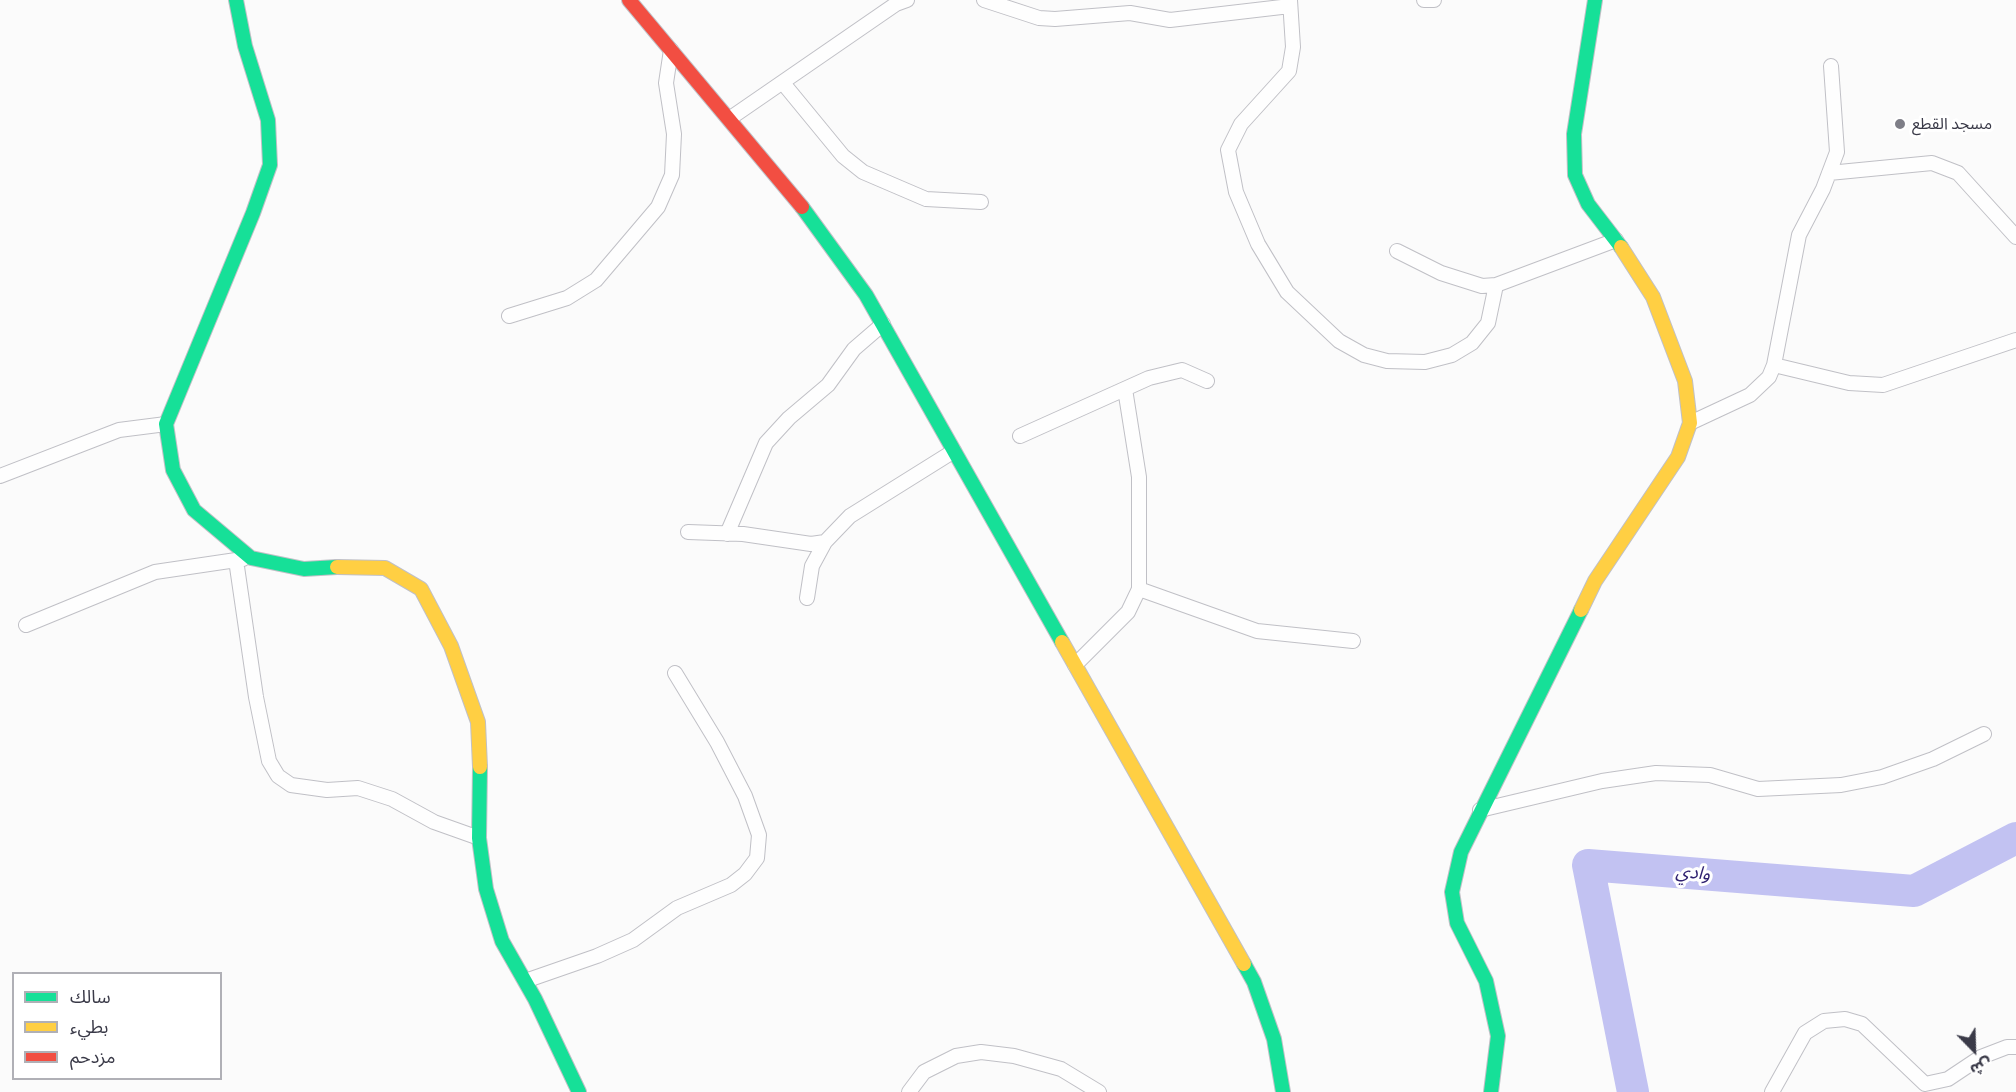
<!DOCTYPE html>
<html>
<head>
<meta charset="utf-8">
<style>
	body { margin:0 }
	#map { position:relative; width:2016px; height:1092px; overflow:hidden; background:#fbfbfb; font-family:Cabin,"Noto Sans Arabic",sans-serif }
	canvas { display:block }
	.legend { position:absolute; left:12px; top:972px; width:210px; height:108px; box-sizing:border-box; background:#fff; border:2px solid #b0b0b6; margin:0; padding:8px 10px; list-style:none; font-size:18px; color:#3a3a48 }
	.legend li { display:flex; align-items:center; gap:12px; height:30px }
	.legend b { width:30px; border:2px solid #b0b0b6 }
	.north { position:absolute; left:1944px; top:1020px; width:60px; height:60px; -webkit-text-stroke:4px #fff; paint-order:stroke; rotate:157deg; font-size:16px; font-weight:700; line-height:24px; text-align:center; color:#3a3a48 }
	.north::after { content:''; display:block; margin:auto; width:21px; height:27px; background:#3a3a48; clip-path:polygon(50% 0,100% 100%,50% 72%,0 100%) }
</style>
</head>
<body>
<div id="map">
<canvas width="2016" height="1092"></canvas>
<ul class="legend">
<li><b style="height:8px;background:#16e098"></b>سالك</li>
<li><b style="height:8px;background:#ffcf43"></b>بطيء</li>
<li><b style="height:8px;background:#f24e42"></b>مزدحم</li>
</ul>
<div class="north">ش</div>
</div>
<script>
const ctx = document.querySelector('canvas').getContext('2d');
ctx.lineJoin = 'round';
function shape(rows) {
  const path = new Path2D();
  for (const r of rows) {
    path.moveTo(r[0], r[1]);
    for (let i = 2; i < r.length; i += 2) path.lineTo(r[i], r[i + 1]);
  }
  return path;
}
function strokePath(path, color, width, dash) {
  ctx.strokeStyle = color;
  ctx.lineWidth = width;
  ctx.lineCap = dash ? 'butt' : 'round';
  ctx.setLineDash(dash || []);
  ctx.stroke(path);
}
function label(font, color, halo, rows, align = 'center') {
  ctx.font = font + ' Cabin,"Noto Sans Arabic",sans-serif';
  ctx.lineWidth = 6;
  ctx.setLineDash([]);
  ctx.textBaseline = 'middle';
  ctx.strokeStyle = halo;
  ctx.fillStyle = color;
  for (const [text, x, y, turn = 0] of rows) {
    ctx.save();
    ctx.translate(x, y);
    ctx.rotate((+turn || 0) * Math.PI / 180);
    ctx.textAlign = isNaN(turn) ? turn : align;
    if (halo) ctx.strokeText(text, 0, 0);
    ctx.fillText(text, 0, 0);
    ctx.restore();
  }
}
const river = shape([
	[1633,1092,1588,865,1914,891,2016,838]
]);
const street = shape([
	[984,0,1039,18,1055,19,1130,13,1170,20,1290,6],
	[1290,0,1293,47,1289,71,1241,124,1228,150,1236,192,1258,244,1287,292,1339,341,1364,355,1387,361,1425,362,1452,355,1472,343,1488,323,1496,285],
	[1424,0,1434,0],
	[783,83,843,156,863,172,926,199,981,202],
	[729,119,896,4,907,0],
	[1829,173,1932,163,1958,173,2016,237],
	[1397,251,1441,273,1482,286,1496,285,1616,240],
	[509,316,567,298,596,280,658,207,672,175,674,134,666,83,671,50],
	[1774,365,1849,383,1883,385,2016,340],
	[1690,423,1750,395,1769,377,1774,365,1799,235,1823,189,1837,152,1831,66],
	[1020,436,1149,378,1182,370,1207,381],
	[0,476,119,430,166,424],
	[688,532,743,534,811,544,825,542],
	[727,534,766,443,789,418,828,385,854,349,883,324],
	[236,560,256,697,269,761,278,776,291,785,327,790,358,788,392,799,434,822,479,838],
	[1139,589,1257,631,1353,641],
	[807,598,812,566,825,542,850,516,954,451],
	[26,625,155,572,243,559],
	[1075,665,1128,612,1139,589,1139,477,1125,389],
	[1480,810,1602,781,1656,773,1710,775,1758,789,1841,785,1882,777,1933,759,1984,734],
	[525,981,597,956,633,940,677,908,731,885,745,874,757,858,759,835,745,796,717,742,675,673],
	[909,1092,924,1072,956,1056,981,1052,1014,1056,1061,1069,1099,1092],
	[1772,1092,1805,1033,1824,1021,1845,1019,1862,1024,1925,1084,1948,1079,1981,1057,2007,1047,2016,1047]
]);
const fast = shape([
	[236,0,245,46,268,120,270,165,253,213,166,424,173,470,194,510,251,558,304,569,337,567],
	[1595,0,1574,134,1575,175,1588,204,1621,247],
	[802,207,866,295,1062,642],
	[480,767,479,838,486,889,502,941,535,999,579,1092],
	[1244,964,1254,982,1274,1039,1283,1092],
	[1491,1092,1498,1036,1486,981,1457,923,1452,892,1461,852,1581,610]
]);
const slow = shape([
	[337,567,385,568,421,589,451,646,478,722,480,767],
	[1581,610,1595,581,1678,457,1690,423,1685,381,1653,297,1621,247],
	[1062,642,1244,964]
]);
const jam = shape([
	[629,0,802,207]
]);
const markers = [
	[1900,124,6,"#7e7e87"]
];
const poiNames = [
	["مسجد القطع",1912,124]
];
const waterNames = [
	["وادي",1693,873,4]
];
strokePath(river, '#c2c2f2', 32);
strokePath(street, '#c0c0c6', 16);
strokePath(fast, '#c0c0c6', 16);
strokePath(slow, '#c0c0c6', 16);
strokePath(jam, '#c0c0c6', 16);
strokePath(street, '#fefefe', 14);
strokePath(fast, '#16e098', 14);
strokePath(slow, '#ffcf43', 14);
strokePath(jam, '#f24e42', 14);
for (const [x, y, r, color] of markers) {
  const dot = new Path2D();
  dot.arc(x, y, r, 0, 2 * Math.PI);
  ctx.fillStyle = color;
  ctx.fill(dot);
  strokePath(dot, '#fff', 2);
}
label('16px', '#3a3a48', '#fff', poiNames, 'left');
label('italic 18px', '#2f2170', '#fff', waterNames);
</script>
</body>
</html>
